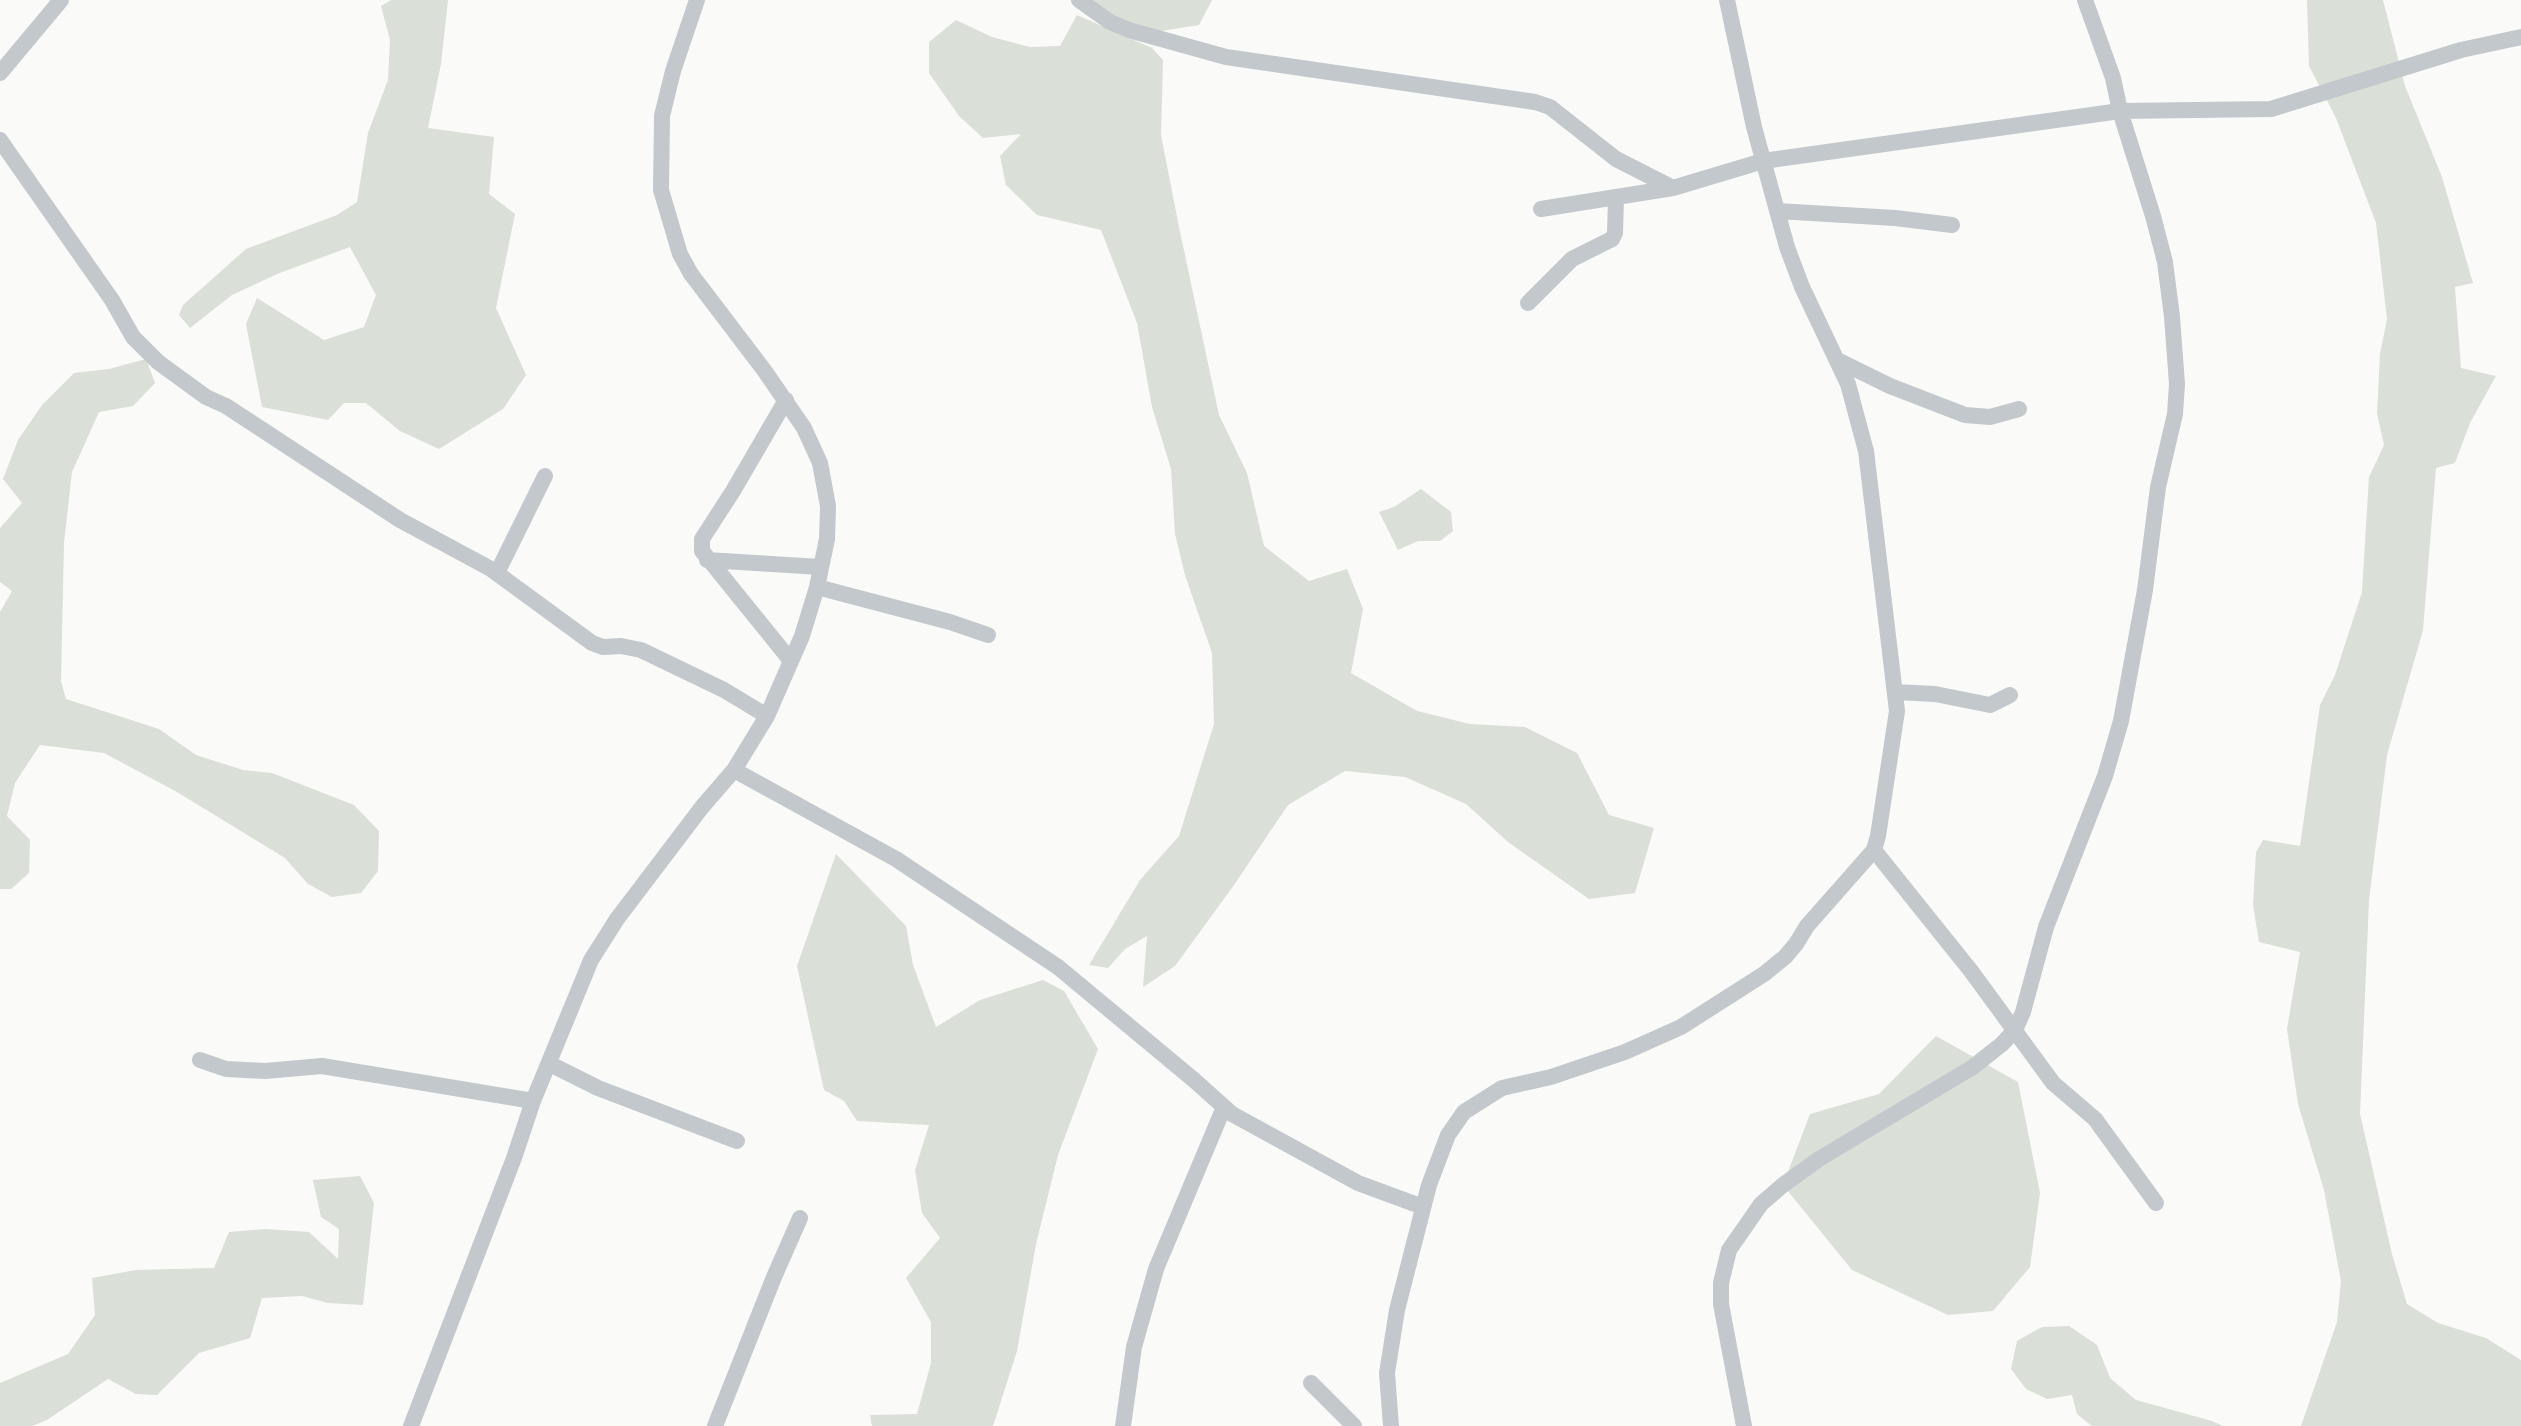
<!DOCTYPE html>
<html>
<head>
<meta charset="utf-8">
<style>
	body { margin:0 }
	canvas { display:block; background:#fafaf8 }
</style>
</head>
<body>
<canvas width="2521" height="1426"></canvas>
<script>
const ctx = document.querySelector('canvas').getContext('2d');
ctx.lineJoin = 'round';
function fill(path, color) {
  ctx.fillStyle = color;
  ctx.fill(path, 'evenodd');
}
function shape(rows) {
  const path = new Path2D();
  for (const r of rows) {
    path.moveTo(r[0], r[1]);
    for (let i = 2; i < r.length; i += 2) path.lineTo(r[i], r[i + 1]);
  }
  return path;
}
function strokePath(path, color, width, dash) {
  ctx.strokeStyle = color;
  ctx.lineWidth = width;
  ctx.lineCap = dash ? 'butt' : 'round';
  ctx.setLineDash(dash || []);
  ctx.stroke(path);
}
const green = shape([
	[391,0,448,0,441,64,428,128,494,137,489,194,515,214,496,308,526,375,503,409,439,449,400,431,366,403,344,403,328,420,262,407,246,324,257,298,324,340,364,327,376,295,350,247,277,274,232,295,190,328,179,315,183,305,246,249,337,215,357,202,368,133,388,80,390,40,381,6],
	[1088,0,1212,0,1199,25,1161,31,1124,22],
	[2307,0,2383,0,2405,86,2442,177,2473,283,2455,287,2461,368,2496,376,2470,423,2455,463,2436,468,2423,630,2387,755,2369,900,2360,1114,2392,1254,2407,1304,2438,1323,2486,1338,2521,1360,2521,1426,2301,1426,2337,1322,2341,1281,2324,1190,2298,1104,2287,1029,2300,952,2259,942,2253,905,2256,852,2263,840,2300,846,2320,705,2335,675,2362,592,2369,477,2384,445,2377,413,2380,354,2387,319,2376,223,2336,118,2309,66],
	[1077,15,1152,48,1163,60,1161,135,1179,227,1219,415,1247,473,1264,546,1309,581,1347,569,1363,609,1351,673,1417,711,1470,724,1525,727,1577,753,1609,815,1654,828,1635,893,1589,899,1508,842,1466,804,1405,777,1345,771,1288,805,1234,885,1175,966,1143,987,1147,936,1125,949,1108,968,1089,965,1140,880,1179,836,1214,724,1212,653,1185,575,1175,534,1171,469,1152,407,1137,323,1101,230,1037,215,1006,185,1000,156,1021,134,983,138,959,116,929,73,929,42,956,20,992,37,1030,47,1060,46],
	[146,359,155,383,133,406,99,412,72,472,64,543,61,681,66,699,159,729,196,755,243,770,272,773,354,805,379,831,378,871,361,893,332,897,308,884,285,858,177,792,104,753,40,745,15,783,7,816,30,840,29,873,11,889,0,889,0,612,12,591,0,582,0,528,22,503,3,479,18,440,42,405,74,373,109,369],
	[1421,489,1451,512,1453,531,1440,541,1418,541,1398,550,1379,512,1394,507],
	[836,854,906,926,913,965,936,1027,980,1000,1043,980,1064,991,1098,1049,1058,1155,1036,1244,1017,1351,993,1426,872,1426,870,1415,917,1414,931,1363,931,1322,906,1278,940,1238,922,1213,915,1170,929,1125,857,1121,844,1101,824,1090,797,966],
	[1936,1036,2018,1082,2040,1193,2030,1267,1993,1311,1948,1315,1852,1270,1783,1185,1810,1114,1879,1094],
	[360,1176,374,1203,363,1305,328,1303,302,1296,262,1298,250,1338,199,1353,157,1395,136,1394,108,1379,47,1420,32,1426,0,1426,0,1383,68,1354,95,1315,92,1278,136,1270,214,1268,229,1232,266,1229,309,1232,338,1259,339,1229,321,1217,313,1180],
	[2069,1326,2097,1345,2110,1378,2136,1400,2212,1421,2223,1426,2092,1426,2077,1414,2072,1395,2047,1399,2026,1389,2011,1369,2017,1341,2042,1327]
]);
const minor = shape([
	[1079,0,1110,22,1129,30,1226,57,1535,102,1550,107,1616,159,1673,188,1763,161,2120,111,2271,109,2461,50,2521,37],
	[0,73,61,0],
	[0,140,112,300,133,337,158,362,206,397,226,406,400,520,491,569,592,643,603,647,621,646,641,650,724,690,767,716],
	[1541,209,1673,188],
	[1777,211,1895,218,1952,225],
	[1528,303,1572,259,1612,239,1615,233,1616,199],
	[1837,360,1890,386,1965,415,1990,417,2019,409],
	[786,400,733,491,702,539,702,551,791,661],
	[707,560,820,567],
	[497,573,545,476],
	[817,587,950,622,988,635],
	[1895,692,1935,694,1990,705,2010,695],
	[734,770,896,859,1058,967,1194,1080,1232,1114,1358,1183,1423,1207],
	[1874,850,1971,971,2053,1083,2095,1119,2156,1203],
	[200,1060,226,1069,265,1071,322,1066,533,1101],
	[550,1064,598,1088,737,1141],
	[1311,1383,1354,1426],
	[411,1426,514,1158,533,1101,591,960,617,919,702,807,734,770,767,716,802,636,817,587,827,539,828,506,820,463,804,428,764,370,691,274,680,254,661,190,662,116,673,71,697,0],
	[715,1426,774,1277,800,1218],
	[1123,1426,1134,1347,1156,1269,1224,1107],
	[1391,1426,1387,1373,1397,1310,1429,1185,1448,1135,1464,1112,1502,1088,1551,1077,1625,1052,1681,1027,1764,974,1785,957,1796,944,1807,926,1874,850,1878,836,1897,711,1866,451,1848,384,1802,287,1787,247,1754,127,1727,0],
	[1744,1426,1721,1304,1721,1283,1729,1250,1761,1204,1783,1185,1819,1159,1973,1067,2002,1044,2015,1030,2023,1012,2046,927,2105,776,2121,721,2145,590,2158,487,2175,414,2177,384,2172,317,2165,262,2153,216,2120,111,2113,78,2085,0]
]);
fill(green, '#dadfd7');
strokePath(minor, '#c3c8cc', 16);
</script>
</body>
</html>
